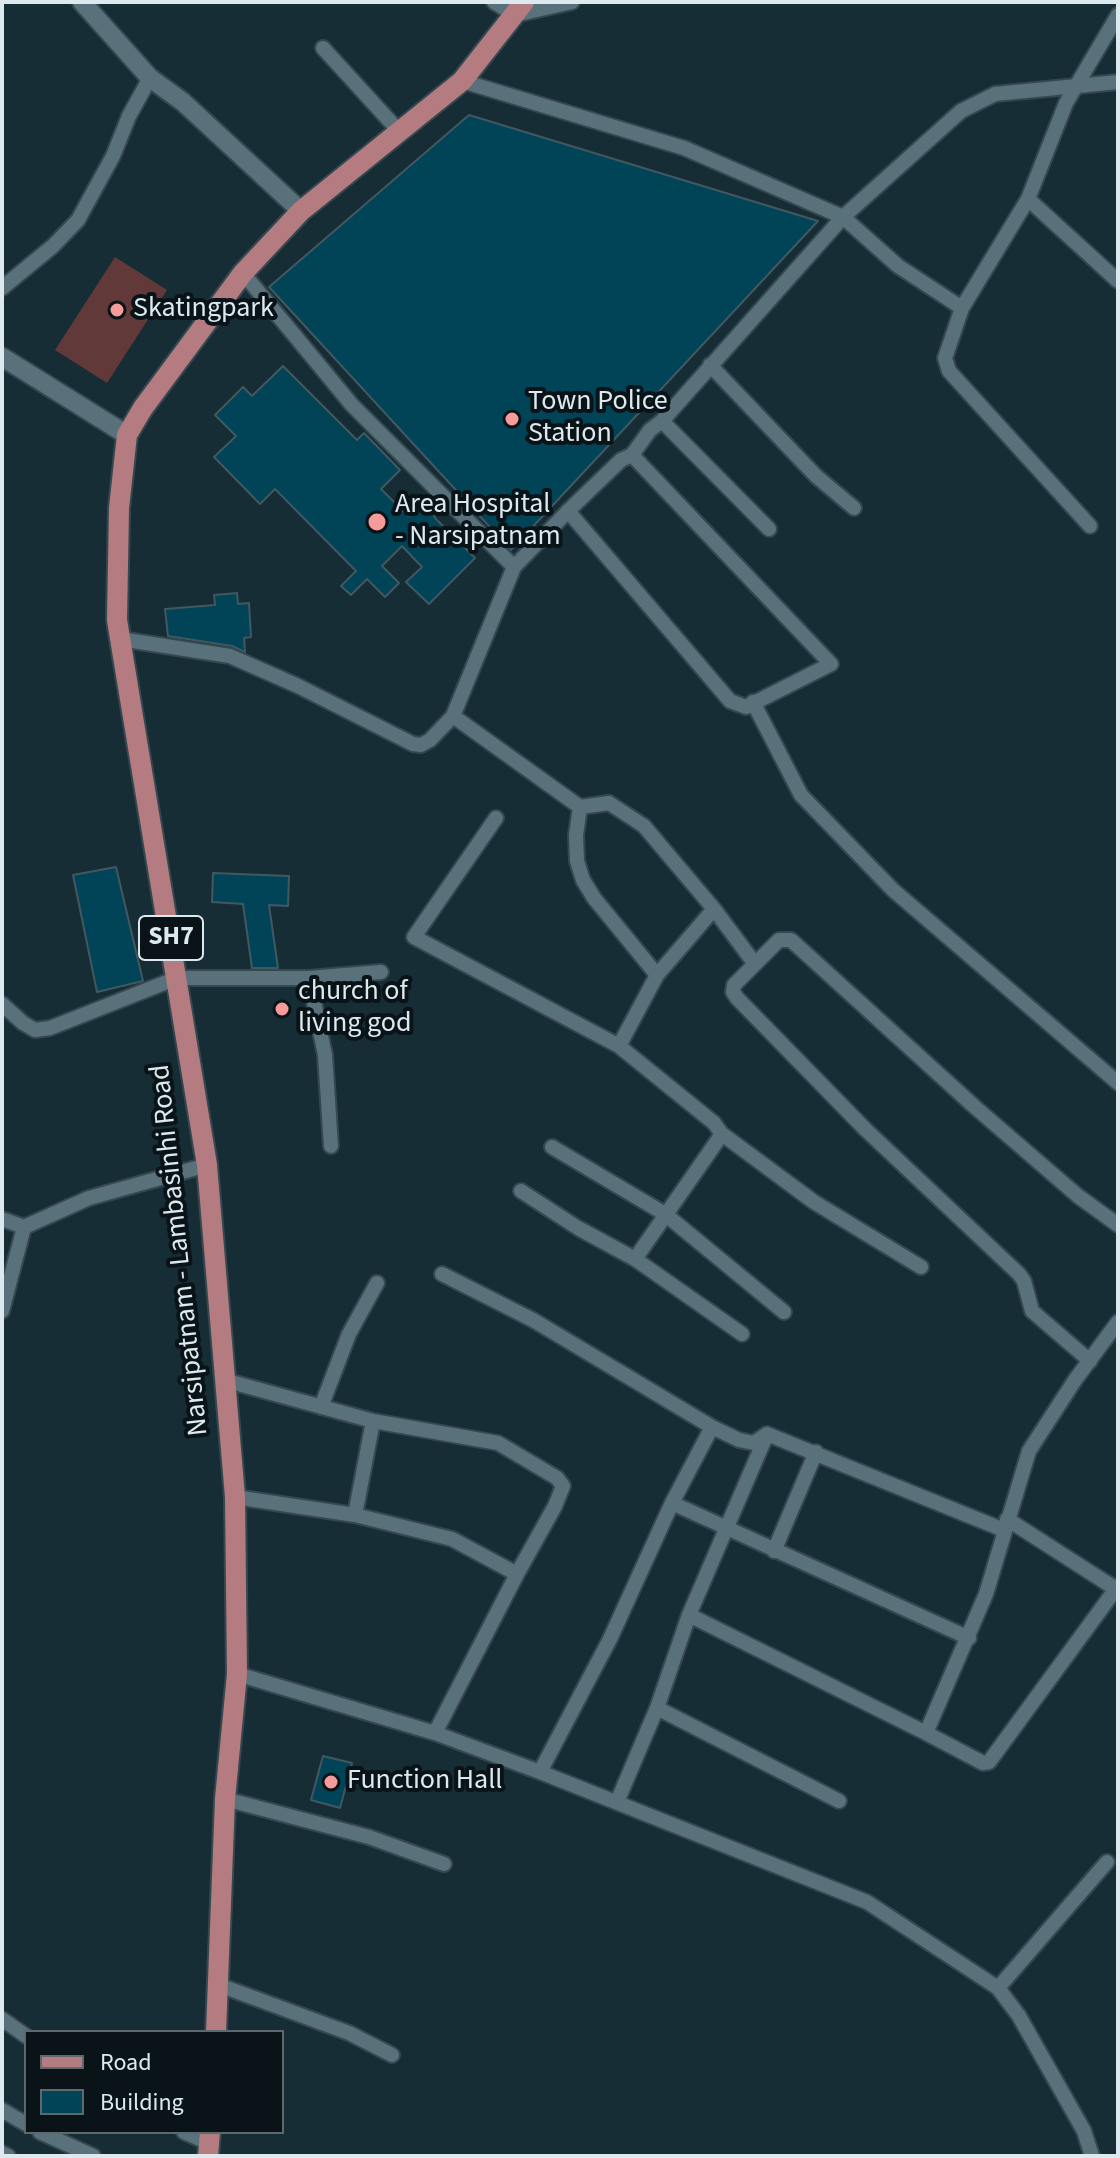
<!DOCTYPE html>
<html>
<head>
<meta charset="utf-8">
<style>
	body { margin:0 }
	#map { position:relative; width:1120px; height:2158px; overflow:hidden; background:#172d36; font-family:"Source Sans 3",sans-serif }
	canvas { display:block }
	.frame { position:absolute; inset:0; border:4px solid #dce9ef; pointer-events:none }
	.legend { position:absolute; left:24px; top:2030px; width:260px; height:104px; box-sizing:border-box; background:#0a1418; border:2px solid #5e696e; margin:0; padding:10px 14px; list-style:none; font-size:24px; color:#dce9ef }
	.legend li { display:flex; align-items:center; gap:16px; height:40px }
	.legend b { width:40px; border:2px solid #5e696e }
</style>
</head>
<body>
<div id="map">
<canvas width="1120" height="2158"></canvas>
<div class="frame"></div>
<ul class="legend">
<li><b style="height:10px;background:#b47c80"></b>Road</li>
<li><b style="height:22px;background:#014458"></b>Building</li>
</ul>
</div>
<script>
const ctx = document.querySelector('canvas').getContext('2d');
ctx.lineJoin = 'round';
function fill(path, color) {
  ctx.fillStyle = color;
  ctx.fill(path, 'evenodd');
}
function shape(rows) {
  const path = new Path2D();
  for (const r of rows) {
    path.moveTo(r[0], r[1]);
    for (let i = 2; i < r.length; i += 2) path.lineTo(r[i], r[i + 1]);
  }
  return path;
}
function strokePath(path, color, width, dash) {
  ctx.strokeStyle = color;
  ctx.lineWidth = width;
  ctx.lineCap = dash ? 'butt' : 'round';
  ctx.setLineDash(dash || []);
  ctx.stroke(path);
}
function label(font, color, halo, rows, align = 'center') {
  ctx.font = font + ' "Source Sans 3",sans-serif';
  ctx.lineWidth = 8;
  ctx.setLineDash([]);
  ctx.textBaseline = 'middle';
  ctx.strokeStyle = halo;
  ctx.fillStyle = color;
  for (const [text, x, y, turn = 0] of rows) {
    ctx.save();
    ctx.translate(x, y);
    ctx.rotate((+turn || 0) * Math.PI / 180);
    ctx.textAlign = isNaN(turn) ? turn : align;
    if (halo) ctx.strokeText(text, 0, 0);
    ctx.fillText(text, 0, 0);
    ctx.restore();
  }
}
const green = shape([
	[115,257,167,290,107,383,55,350]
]);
const building = shape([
	[469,115,818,221,511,550,269,287,469,115],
	[283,366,357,440,364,433,400,470,381,489,408,516,424,500,437,514,434,517,475,558,429,604,406,582,422,567,402,546,382,566,399,583,385,597,367,579,351,595,341,586,356,571,275,489,260,504,214,457,236,436,215,415,243,387,252,396,283,366],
	[237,593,238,604,249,603,251,637,244,638,245,652,232,646,168,636,165,609,215,605,214,595,237,593],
	[116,867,143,981,97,992,73,875,116,867],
	[213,873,289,876,288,906,269,905,278,968,252,968,243,904,212,902,213,873],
	[323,1756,352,1763,340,1808,311,1800,323,1756]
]);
const minor = shape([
	[494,2,515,15,572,2],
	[323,48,398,130],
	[462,81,684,148,843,217,898,266,962,308],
	[1028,199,1118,281],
	[243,273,352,405,514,567],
	[2,288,53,246,78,220,113,156,129,116,150,78],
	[710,365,816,476,854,508],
	[662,421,769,529],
	[568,511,621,460,632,455,650,430,662,421,843,217,961,111,995,94,1118,82],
	[1090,526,949,371,945,358,962,308,1028,199,1066,103,1118,15],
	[120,639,230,656,298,686,413,744,421,745,430,740,453,716,580,807,609,803,644,826,714,909,755,964],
	[753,702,801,795,893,890,1118,1083],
	[453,716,514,567,568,511,730,701,746,707,831,664,632,455],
	[580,807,576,835,577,861,583,880,594,898,657,975],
	[496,818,414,937,619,1046,714,1123,722,1134,814,1202,921,1267],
	[309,978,325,1055,331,1146],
	[2,1004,23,1023,35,1030,50,1028,177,978,309,978,381,972],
	[619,1046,657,975,714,909],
	[552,1147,665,1214,784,1312],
	[521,1191,578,1228,635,1259,742,1334],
	[2,1219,24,1227],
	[635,1259,722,1134],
	[442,1274,533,1320,712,1427,739,1440,754,1443,767,1434],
	[2,1311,24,1227,89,1198,207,1165],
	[1090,1361,1032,1311,1024,1281,1019,1274,865,1129,737,998,733,992,734,985,779,940,791,940,976,1108,1078,1196,1118,1225],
	[224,1380,373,1421,498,1443,557,1478,563,1486,555,1506,517,1574,435,1733],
	[321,1407,349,1334,377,1283],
	[235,1497,355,1515,452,1539,517,1574],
	[672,1503,969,1638],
	[355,1515,373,1421],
	[1007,1519,1116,1589],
	[774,1551,816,1452],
	[689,1615,767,1434,1004,1530],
	[237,1674,435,1733,540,1772,867,1902,998,1988,1019,2016,1084,2131,1092,2156],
	[657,1708,839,1801],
	[926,1733,983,1763,989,1762,1118,1586],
	[540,1772,610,1639,672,1503,712,1427],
	[225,1799,369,1837,444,1864],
	[617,1802,657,1708,689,1615,926,1733,986,1594,1029,1451,1075,1380,1118,1322],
	[219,1985,349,2033,392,2055],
	[998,1988,1107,1862],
	[2,2019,26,2036],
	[2,2110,26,2124],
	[40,2132,93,2156],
	[184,2132,209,2143],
	[2,2153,8,2156]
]);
const secondary = shape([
	[82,2,150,78,183,102,301,211],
	[2,357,127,435]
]);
const primary = shape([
	[216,2032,225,1799,237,1674,235,1497,207,1165,117,620,119,508,127,435,143,408,243,273,301,211,462,81,524,2],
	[208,2156,210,2132]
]);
const markers = [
	[117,310,8,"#f59b99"],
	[512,419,8,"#f59b99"],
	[377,522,10,"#f59b99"],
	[282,1009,8,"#f59b99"],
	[331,1782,8,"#f59b99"]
];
const shields = [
	[171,938,64]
];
const shieldNames = [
	["SH7",171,938]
];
const poiNames = [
	["Skatingpark",133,310],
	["Town Police",528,403],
	["Station",528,435],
	["Area Hospital",395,506],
	["- Narsipatnam",395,538],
	["church of",298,993],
	["living god",298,1025],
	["Function Hall",347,1782]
];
const streetNames = [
	["Narsipatnam - Lambasinhi Road",181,1250,-96]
];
fill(green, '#613938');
fill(building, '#014458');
strokePath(building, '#415861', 2);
strokePath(minor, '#36484f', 18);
strokePath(secondary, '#36484f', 22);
strokePath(primary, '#36484f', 24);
strokePath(minor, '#59717b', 14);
strokePath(secondary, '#59717b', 18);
strokePath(primary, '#b47c80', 20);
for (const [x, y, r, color] of markers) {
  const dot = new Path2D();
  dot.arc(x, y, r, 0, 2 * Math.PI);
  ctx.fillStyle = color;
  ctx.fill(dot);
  strokePath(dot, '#0a1418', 3);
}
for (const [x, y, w] of shields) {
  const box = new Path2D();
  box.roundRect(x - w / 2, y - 22, w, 44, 6);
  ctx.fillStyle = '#0a1418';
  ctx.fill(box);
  strokePath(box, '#dce9ef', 2);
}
label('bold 26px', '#dce9ef', null, shieldNames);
label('28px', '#dce9ef', '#0a1418', poiNames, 'left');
label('28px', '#dce9ef', '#0a1418', streetNames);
</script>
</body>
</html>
